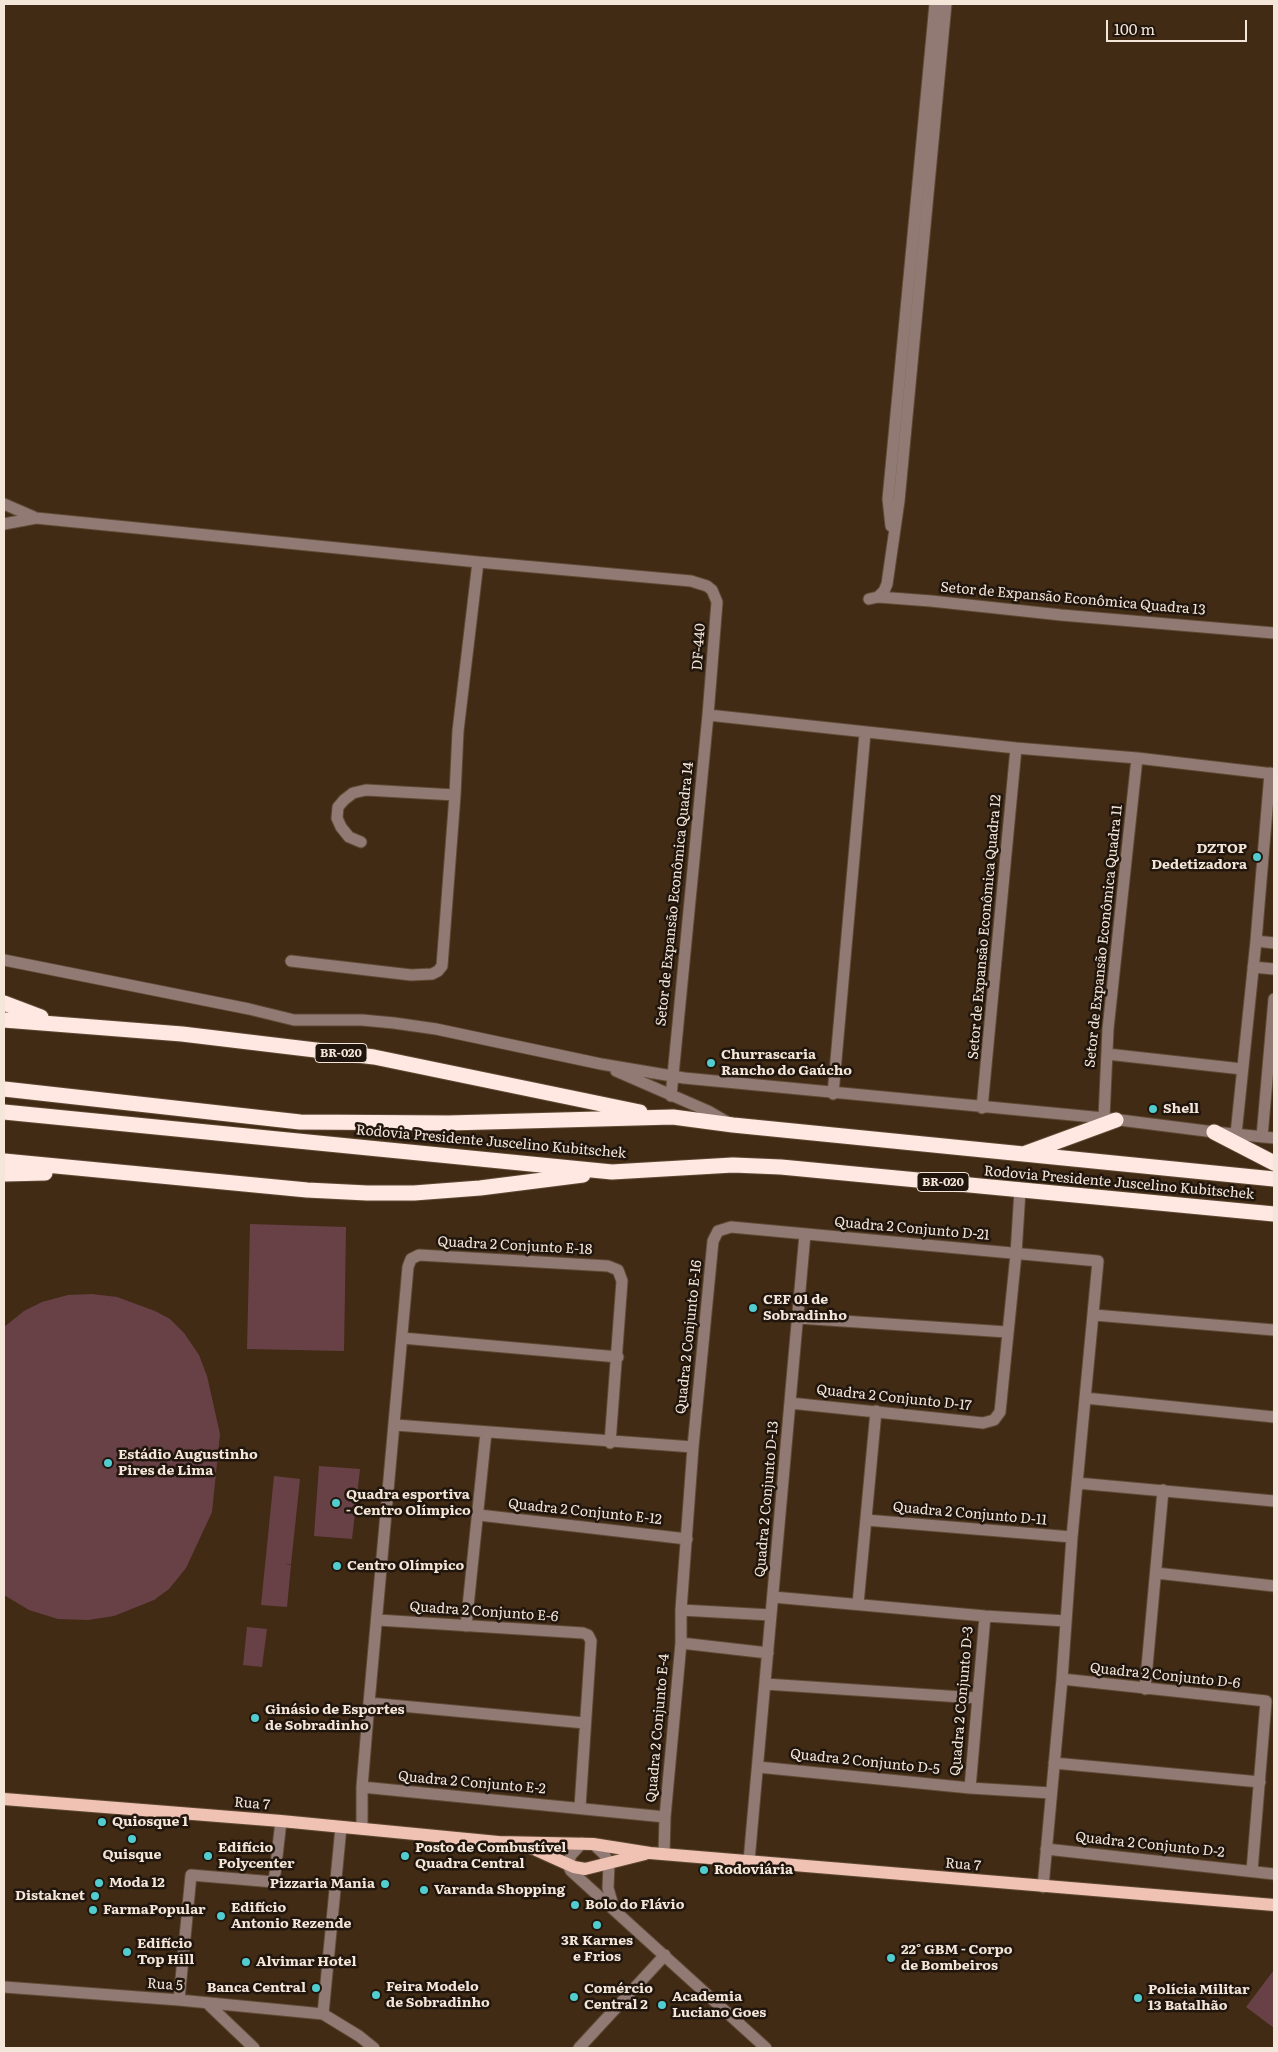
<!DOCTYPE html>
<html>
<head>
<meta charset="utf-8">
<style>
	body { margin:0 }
	#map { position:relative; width:1278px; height:2052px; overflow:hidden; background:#422b15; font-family:Literata,serif }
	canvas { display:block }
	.frame { position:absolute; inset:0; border:5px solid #f4e6d8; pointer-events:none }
	.scale { position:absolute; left:1106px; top:20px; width:141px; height:22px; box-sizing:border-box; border:2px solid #f4e6d8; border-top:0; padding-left:6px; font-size:15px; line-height:18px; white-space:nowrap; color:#f4e6d8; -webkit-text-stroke:4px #21160d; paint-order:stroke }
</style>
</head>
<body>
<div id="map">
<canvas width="1278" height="2052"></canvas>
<div class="frame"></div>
<div class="scale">100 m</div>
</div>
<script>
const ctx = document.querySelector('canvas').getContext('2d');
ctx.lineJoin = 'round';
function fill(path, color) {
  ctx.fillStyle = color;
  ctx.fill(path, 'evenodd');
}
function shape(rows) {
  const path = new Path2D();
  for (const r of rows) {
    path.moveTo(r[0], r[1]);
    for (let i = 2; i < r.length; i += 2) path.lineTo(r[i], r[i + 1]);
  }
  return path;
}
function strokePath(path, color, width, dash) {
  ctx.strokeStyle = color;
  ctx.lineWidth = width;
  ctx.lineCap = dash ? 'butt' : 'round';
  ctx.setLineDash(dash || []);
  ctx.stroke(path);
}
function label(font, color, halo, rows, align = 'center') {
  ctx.font = font + ' Literata,serif';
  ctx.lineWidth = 5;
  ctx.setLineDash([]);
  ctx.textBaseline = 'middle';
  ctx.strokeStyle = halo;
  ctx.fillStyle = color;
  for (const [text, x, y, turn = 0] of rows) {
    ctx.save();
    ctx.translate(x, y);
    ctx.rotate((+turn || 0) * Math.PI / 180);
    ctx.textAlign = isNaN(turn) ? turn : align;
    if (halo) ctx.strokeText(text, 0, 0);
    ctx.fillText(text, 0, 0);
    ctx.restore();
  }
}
const green = shape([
	[250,1224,346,1227,344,1351,247,1349],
	[92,1294,117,1297,155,1311,170,1319,184,1333,199,1355,207,1376,220,1434,212,1512,186,1568,169,1589,154,1600,114,1616,88,1620,58,1619,29,1610,4,1595,4,1327,24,1311,42,1302,68,1295],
	[319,1466,360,1469,352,1539,314,1536],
	[274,1476,300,1479,291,1564,285,1564,291,1565,287,1607,261,1605],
	[247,1627,267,1629,262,1667,243,1665],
	[1274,1970,1274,2028,1246,2007]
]);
const minor = shape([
	[4,504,34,517],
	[4,524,36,518,478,562,691,581,707,586,712,590,717,602,708,715,671,1096],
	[891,526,888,499,935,4],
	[878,597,884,591,887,584,899,501,946,4],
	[869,599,878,597,931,601,1061,615,1274,633],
	[708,715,1016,748,1137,758,1274,774],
	[361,842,349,837,341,827,337,818,338,807,344,800,353,793,366,790,455,795],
	[1256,941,1274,943],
	[4,960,249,1009,294,1020,362,1020,394,1023,436,1029,601,1064,684,1078,1104,1118,1214,1132,1274,1138],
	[291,961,411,975,432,974,438,971,442,966,455,795,458,731,478,562],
	[1253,967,1274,969],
	[1107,1054,1242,1069],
	[616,1071,708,1111,727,1122],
	[833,1094,865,733],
	[982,1108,1016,748],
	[1104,1118,1108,1029,1137,758],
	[1236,1134,1256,941,1270,773],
	[1262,1137,1274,999],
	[1094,1315,1274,1330],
	[798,1318,1007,1332],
	[402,1338,618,1357],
	[1085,1398,1274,1417],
	[790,1403,983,1423,994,1420,1000,1412,1016,1254,1020,1190],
	[395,1425,693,1447],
	[1077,1483,1274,1501],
	[479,1515,687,1539],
	[866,1520,1072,1537],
	[1156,1573,1274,1586],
	[773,1597,985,1616,1066,1621],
	[858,1604,876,1411],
	[681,1610,771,1615],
	[378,1620,583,1633,588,1635,591,1641,580,1807],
	[466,1626,486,1432],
	[681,1643,768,1653],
	[1062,1679,1266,1701,1252,1871],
	[765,1684,977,1698],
	[1145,1689,1163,1490],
	[369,1703,585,1723],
	[1054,1763,1260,1782],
	[758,1767,970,1788,1051,1793],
	[362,1787,665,1817],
	[970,1788,985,1616],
	[362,1829,362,1787,369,1703,408,1267,411,1259,419,1255,608,1266,618,1270,622,1281,610,1443],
	[582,1843,571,1855,568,1865,571,1871,766,2048],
	[593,1844,604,1854,609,1864,608,1888,614,1909],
	[1046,1849,1274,1874],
	[664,1854,665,1817,681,1643,681,1610,693,1447,713,1241,718,1231,731,1227,1098,1261,1072,1537,1062,1679,1043,1887],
	[749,1861,805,1234],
	[4,1987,179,2000,323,2014,359,2036,374,2048],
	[179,2000,191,1875,274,1882,281,1821],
	[207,2003,254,2048],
	[323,2014,341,1827],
	[579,2048,665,1955]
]);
const major = shape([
	[4,1799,281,1821,498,1842,534,1849,574,1867,585,1869,645,1854],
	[498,1842,593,1844,650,1853,1274,1905]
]);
const highway = shape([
	[4,1003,41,1017],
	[4,1020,182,1034,374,1057,640,1112],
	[4,1089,300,1122,449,1123,673,1117,733,1125,1274,1179],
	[4,1112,612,1172,733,1165,781,1167,1274,1214],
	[1214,1132,1274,1163],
	[1026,1153,1116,1120],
	[4,1161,307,1190,367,1193,414,1193,480,1188,583,1175],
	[4,1174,45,1173]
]);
const markers = [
	[1257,857,5,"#52cdcf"],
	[711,1063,5,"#52cdcf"],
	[1153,1109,5,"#52cdcf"],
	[753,1308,5,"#52cdcf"],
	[108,1463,5,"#52cdcf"],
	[336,1503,5,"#52cdcf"],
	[337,1566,5,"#52cdcf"],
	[255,1718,5,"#52cdcf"],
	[102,1822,5,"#52cdcf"],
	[132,1839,5,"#52cdcf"],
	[208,1856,5,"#52cdcf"],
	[405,1856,5,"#52cdcf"],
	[704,1870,5,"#52cdcf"],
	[99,1883,5,"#52cdcf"],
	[385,1884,5,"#52cdcf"],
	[424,1890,5,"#52cdcf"],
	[95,1896,5,"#52cdcf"],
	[575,1905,5,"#52cdcf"],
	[93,1910,5,"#52cdcf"],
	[221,1916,5,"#52cdcf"],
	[597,1925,5,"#52cdcf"],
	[127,1952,5,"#52cdcf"],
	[891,1958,5,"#52cdcf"],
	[246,1962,5,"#52cdcf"],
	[316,1988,5,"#52cdcf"],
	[376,1995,5,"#52cdcf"],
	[574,1997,5,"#52cdcf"],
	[1138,1998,5,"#52cdcf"],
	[662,2005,5,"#52cdcf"]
];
const shields = [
	[341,1053,52],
	[943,1182,52]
];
const shieldNames = [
	["BR-020",341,1053],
	["BR-020",943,1182]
];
const streetNames = [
	["Setor de Expansão Econômica Quadra 13",1073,599,5],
	["DF-440",699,647,-86],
	["Setor de Expansão Econômica Quadra 14",675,894,-84],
	["Setor de Expansão Econômica Quadra 12",985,927,-85],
	["Setor de Expansão Econômica Quadra 11",1104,936,-84],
	["Rodovia Presidente Juscelino Kubitschek",491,1142,5],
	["Rodovia Presidente Juscelino Kubitschek",1119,1183,5],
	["Quadra 2 Conjunto D-21",912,1229,5],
	["Quadra 2 Conjunto E-18",515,1246,3],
	["Quadra 2 Conjunto E-16",689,1337,-84],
	["Quadra 2 Conjunto D-17",894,1398,6],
	["Quadra 2 Conjunto D-13",767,1499,-85],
	["Quadra 2 Conjunto E-12",585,1512,6],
	["Quadra 2 Conjunto D-11",970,1514,5],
	["Quadra 2 Conjunto E-6",484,1612,4],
	["Quadra 2 Conjunto D-6",1165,1676,6],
	["Quadra 2 Conjunto D-3",962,1701,-85],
	["Quadra 2 Conjunto E-4",658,1728,-85],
	["Quadra 2 Conjunto D-5",865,1762,6],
	["Quadra 2 Conjunto E-2",472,1783,5],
	["Rua 7",252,1804,5],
	["Quadra 2 Conjunto D-2",1150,1845,6],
	["Rua 7",963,1865,5],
	["Rua 5",165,1985,4]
];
const poiNames = [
	["DZTOP",1247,849,"right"],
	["Dedetizadora",1247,865,"right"],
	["Churrascaria",721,1055],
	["Rancho do Gaúcho",721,1071],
	["Shell",1163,1109],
	["CEF 01 de",763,1300],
	["Sobradinho",763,1316],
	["Estádio Augustinho",118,1455],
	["Pires de Lima",118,1471],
	["Quadra esportiva",346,1495],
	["- Centro Olímpico",346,1511],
	["Centro Olímpico",347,1566],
	["Ginásio de Esportes",265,1710],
	["de Sobradinho",265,1726],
	["Quiosque 1",112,1822],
	["Edifício",218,1848],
	["Polycenter",218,1864],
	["Posto de Combustível",415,1848],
	["Quadra Central",415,1864],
	["Quisque",132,1855,"center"],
	["Rodoviária",714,1870],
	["Moda 12",109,1883],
	["Pizzaria Mania",375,1884,"right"],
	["Varanda Shopping",434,1890],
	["Distaknet",85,1896,"right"],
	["Bolo do Flávio",585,1905],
	["Edifício",231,1908],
	["Antonio Rezende",231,1924],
	["FarmaPopular",103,1910],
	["3R Karnes",597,1941,"center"],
	["e Frios",597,1957,"center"],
	["Edifício",137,1944],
	["Top Hill",137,1960],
	["22° GBM - Corpo",901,1950],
	["de Bombeiros",901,1966],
	["Alvimar Hotel",256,1962],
	["Feira Modelo",386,1987],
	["de Sobradinho",386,2003],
	["Banca Central",306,1988,"right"],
	["Comércio",584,1989],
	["Central 2",584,2005],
	["Polícia Militar",1148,1990],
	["13 Batalhão",1148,2006],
	["Academia",672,1997],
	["Luciano Goes",672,2013]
];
fill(green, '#684146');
strokePath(minor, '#5e4934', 13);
strokePath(major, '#5e4934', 14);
strokePath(highway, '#5e4934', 17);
strokePath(minor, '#907a73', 11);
strokePath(major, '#f0c2b4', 12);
strokePath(highway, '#fee8e1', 15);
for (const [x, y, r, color] of markers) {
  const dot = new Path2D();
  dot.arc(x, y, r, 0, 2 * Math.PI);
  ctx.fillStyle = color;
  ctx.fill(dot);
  strokePath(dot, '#21160d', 2);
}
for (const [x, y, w] of shields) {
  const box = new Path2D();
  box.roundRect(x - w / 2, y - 9.5, w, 19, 4);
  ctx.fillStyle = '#21160d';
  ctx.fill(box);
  strokePath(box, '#f4e6d8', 1);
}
label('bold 12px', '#f4e6d8', null, shieldNames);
label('14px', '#f4e6d8', '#21160d', streetNames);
label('bold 14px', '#f4e6d8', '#21160d', poiNames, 'left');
</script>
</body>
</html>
